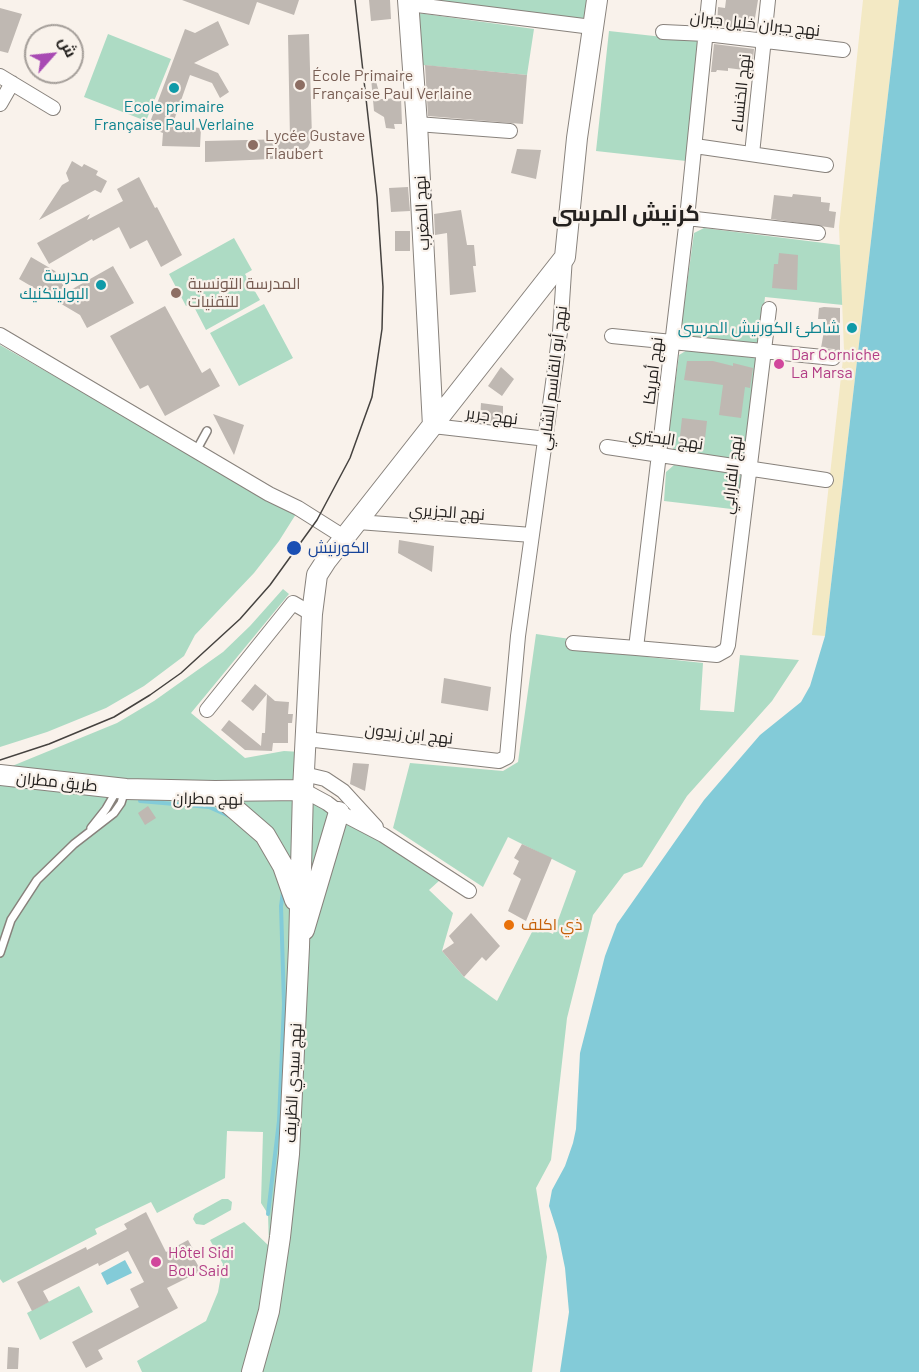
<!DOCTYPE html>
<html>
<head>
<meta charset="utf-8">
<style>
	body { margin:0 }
	#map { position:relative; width:919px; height:1372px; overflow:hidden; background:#f9f2eb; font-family:Barlow,Cairo,sans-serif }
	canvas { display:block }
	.north { position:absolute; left:24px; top:24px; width:60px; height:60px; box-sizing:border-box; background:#f9f2eb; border:2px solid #a49e99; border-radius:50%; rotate:63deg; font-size:16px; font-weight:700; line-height:24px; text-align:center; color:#24211f }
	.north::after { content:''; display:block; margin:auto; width:21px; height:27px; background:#a84ab3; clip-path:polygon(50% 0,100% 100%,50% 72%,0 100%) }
</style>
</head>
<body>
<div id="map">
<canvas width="919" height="1372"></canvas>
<div class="north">ش</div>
</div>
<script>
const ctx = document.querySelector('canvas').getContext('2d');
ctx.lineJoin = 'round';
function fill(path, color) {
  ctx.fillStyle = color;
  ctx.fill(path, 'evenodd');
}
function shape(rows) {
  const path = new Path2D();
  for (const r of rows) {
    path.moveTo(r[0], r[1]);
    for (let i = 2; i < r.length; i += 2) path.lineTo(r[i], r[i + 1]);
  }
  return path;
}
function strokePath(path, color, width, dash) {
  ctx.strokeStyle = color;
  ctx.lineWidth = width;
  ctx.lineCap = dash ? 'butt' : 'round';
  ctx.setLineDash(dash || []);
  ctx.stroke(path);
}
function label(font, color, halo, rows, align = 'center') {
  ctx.font = font + ' Barlow,Cairo,sans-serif';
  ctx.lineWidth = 4.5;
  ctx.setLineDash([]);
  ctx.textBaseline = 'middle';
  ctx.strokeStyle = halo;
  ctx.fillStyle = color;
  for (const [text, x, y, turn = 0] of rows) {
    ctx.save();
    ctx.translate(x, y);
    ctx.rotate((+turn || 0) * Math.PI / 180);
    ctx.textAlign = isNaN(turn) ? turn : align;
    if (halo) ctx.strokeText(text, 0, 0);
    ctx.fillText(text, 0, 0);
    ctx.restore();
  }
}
const green = shape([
	[424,0,591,0,589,13,582,19],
	[418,13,534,29,527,75,422,65],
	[609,31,699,41,686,161,596,151],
	[108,34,171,59,146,121,84,97],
	[704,228,840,245,843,305,765,297,760,343,754,346,687,338,681,328,694,233],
	[234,238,252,270,245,274,260,300,206,330,192,303,186,306,169,274],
	[264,304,293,358,239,386,210,333],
	[0,345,296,514,279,541,254,573,195,635,184,656,144,686,106,708,47,732,0,747],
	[689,349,755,358,760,364,748,454,740,460,675,452,668,438,679,355],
	[674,465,745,474,740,510,664,501,666,472],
	[283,589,289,594,191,713,245,758,284,751,301,752,310,800,382,839,440,880,429,890,453,913,442,951,464,977,497,1001,535,926,553,934,576,871,508,837,483,887,393,828,410,763,503,771,518,762,536,634,638,649,648,657,703,663,700,710,734,712,740,655,799,660,772,701,687,796,642,867,624,874,593,915,567,1018,551,1160,536,1188,547,1257,532,1372,142,1372,137,1361,206,1321,218,1292,223,1264,210,1240,244,1222,269,1246,268,1214,261,1203,263,1132,227,1131,225,1178,157,1213,151,1202,95,1229,97,1234,3,1283,0,1279,0,771,117,723,154,701,223,652,250,626],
	[222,1199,228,1199,232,1202,231,1210,204,1225,196,1224,193,1219,195,1214],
	[79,1286,93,1312,40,1340,27,1313]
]);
const sand = shape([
	[863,0,899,0,825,636,812,635,844,350,839,227]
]);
const water = shape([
	[899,0,919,0,919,1372,560,1372,569,1312,565,1268,558,1234,549,1206,552,1190,565,1166,573,1143,576,1129,580,1053,605,956,617,924,704,800,760,735,801,702,810,686,825,636],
	[125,1260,132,1273,107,1285,101,1273]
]);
const stream = shape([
	[140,801,209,807,229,816],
	[268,1214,279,1121,284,1004,281,906,283,892]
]);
const building = shape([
	[182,0,299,0,294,15,257,2,249,25],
	[369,0,390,0,391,19,371,21],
	[726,0,758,0,753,30,717,26,718,7,725,8],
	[0,8,22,14,8,53,0,51],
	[218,21,229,45,194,63,218,73,229,92,220,98,212,83,190,75,172,126,201,128,200,147,162,146,163,133,147,127,149,125,185,29,195,33],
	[309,34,312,138,308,147,294,158,205,162,205,141,290,139,288,35],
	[714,44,754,49,752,71,728,68,728,71,717,70,716,72,711,72],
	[425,65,527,75,523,124,428,116],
	[371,78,375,78,381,99,401,98,402,124,394,124,395,129,386,128,384,117,374,111],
	[517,149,541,150,536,179,511,173],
	[72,161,82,167,84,164,98,171,96,175,107,181,101,193,95,190,39,220,62,185,69,181,66,173],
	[139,177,155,208,157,207,182,255,161,267,147,240,130,249,119,227,93,241,92,239,49,264,37,243,90,214,87,220,123,201,117,189],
	[408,187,410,211,391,212,389,188],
	[793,194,821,197,821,202,830,203,829,211,836,212,834,228,771,219,774,195,792,197],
	[461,210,467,245,474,245,476,266,473,266,476,292,450,295,447,233,435,235,434,214],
	[395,231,410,231,410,251,395,251],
	[779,253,798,255,797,290,772,288,774,264,778,264],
	[31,257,55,271,67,292,113,266,134,303,87,328,80,315,19,279],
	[165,306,202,373,210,368,220,386,165,416,148,385,140,389,110,336],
	[824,307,840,308,840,353,834,349,821,348,826,319,818,319,819,308],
	[687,361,713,361,733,366,733,363,753,368,750,388,745,387,741,418,719,415,723,385,684,380],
	[501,367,514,379,502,396,488,386],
	[481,403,503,406,503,425,480,421],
	[213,414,244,425,234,455],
	[682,418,707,421,704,448,679,445],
	[399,540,434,546,432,572,398,553],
	[444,678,491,687,488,711,441,703],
	[255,684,267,694,253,711,241,701],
	[267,694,275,701,289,702,288,714,293,714,292,723,288,723,288,743,273,743,272,751,245,750,221,730,229,720,261,746,262,733,265,733],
	[353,763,369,764,365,791,350,784],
	[148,806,156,818,145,825,138,813],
	[522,844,552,858,526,921,508,911,521,879,513,874,519,861,514,858],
	[471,913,500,946,486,961,482,957,464,977,442,951,454,943,449,936],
	[146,1212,166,1252,188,1240,193,1249,190,1251,201,1271,167,1288,178,1308,98,1350,103,1359,86,1368,72,1342,139,1307,130,1289,144,1282,128,1251,99,1266,98,1263,43,1291,49,1302,32,1311,17,1282,86,1247,87,1250,127,1229,124,1224],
	[8,1347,19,1348,18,1369,7,1369]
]);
const lane = shape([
	[196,451,207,431],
	[91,828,106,809,117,790],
	[0,953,11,920,37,880,74,844,114,813,121,803,125,790]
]);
const street = shape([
	[709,0,687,218,636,648,717,655,726,650,728,645,769,309],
	[409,4,592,27],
	[663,32,706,34,843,50],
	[0,76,53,108],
	[0,104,12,83],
	[417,124,510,131],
	[695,146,826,165],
	[752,154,768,0],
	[687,218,818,233],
	[0,335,269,494,298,508,336,532],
	[612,336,833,358],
	[433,426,547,439],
	[607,447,826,480],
	[358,522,532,535],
	[573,643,636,648],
	[207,710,293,603,312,614],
	[306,739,499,761,507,757,518,636,560,332,565,257],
	[304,774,325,779,343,791,376,827],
	[303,790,327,803,339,812,383,835,469,891]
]);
const secondary = shape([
	[408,0,417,124,433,426],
	[0,775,126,789,215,791,303,790],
	[221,797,265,835,283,866,295,900],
	[304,930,339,812],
	[252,1372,269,1311,280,1237,289,1154,299,947,303,790,312,614,317,575,326,561,565,257,577,138,597,0]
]);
const tram = shape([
	[0,760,49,744,114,717,150,695,181,673,240,619,270,585,317,520,350,458,372,397,382,329,383,287,377,197,355,0]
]);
const markers = [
	[300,85,6,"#8d6e63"],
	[174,88,6,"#0f9aa8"],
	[253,145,6,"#8d6e63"],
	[101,285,6,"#0f9aa8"],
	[176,293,6,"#8d6e63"],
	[852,328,6,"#0f9aa8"],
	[779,364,6,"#d1479c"],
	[294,548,8,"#1a4fb4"],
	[509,925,6,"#e8710a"],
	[156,1262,6,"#d1479c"]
];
const streetNames = [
	["نهج جبران خليل جبران",755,24,6],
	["نهج الخنساء",741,93,-84],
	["نهج المغرب",422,213,-93],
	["نهج أمريكا",653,371,-83],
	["نهج أبو القاسم الشابي",553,378,-83],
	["نهج جرير",492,416,7],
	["نهج البحتري",666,439,8],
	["نهج الفارابي",732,475,-83],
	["نهج الجزيري",447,512,4],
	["نهج ابن زيدون",409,734,6],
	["طريق مطران",57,782,6],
	["نهج مطران",208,799,1],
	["نهج سيدي الظريف",293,1083,-87]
];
const educationNames = [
	["École Primaire",312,76],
	["Française Paul Verlaine",312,94],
	["Lycée Gustave",265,136],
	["Flaubert",265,154],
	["المدرسة التونسية",188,284],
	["للتقنيات",188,302]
];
const cultureNames = [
	["Ecole primaire",174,107,"center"],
	["Française Paul Verlaine",174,125,"center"],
	["مدرسة",89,276],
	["البوليتكنيك",89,294],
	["شاطئ الكورنيش المرسى",840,328]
];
const hotelNames = [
	["Dar Corniche",791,355],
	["La Marsa",791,373],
	["Hôtel Sidi",168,1253],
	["Bou Said",168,1271]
];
const transitNames = [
	["الكورنيش",308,548]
];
const foodNames = [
	["ذي اكلف",521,925]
];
const districtNames = [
	["كرنيش المرسى",626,214]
];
fill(green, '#addbc4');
fill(sand, '#f3e9c4');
fill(water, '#83cbd8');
strokePath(stream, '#83cbd8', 4);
fill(building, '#bfb8b2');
strokePath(lane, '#88827c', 10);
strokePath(street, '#88827c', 16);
strokePath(secondary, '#88827c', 22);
strokePath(lane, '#fff', 7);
strokePath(street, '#fff', 14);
strokePath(secondary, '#fff', 20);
strokePath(tram, '#45423f', 1.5);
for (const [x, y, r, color] of markers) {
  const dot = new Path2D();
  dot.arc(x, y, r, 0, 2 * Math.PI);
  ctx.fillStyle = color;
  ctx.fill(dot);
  strokePath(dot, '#f9f2eb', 2);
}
label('16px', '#24211f', '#f9f2eb', streetNames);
label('16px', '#785e54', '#f9f2eb', educationNames, 'left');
label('16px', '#0d838f', '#f9f2eb', cultureNames, 'right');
label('16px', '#b23c85', '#f9f2eb', hotelNames, 'left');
label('16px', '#164399', '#f9f2eb', transitNames, 'left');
label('16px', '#c56008', '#f9f2eb', foodNames, 'left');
label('bold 22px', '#24211f', '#f9f2eb', districtNames);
</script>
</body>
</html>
